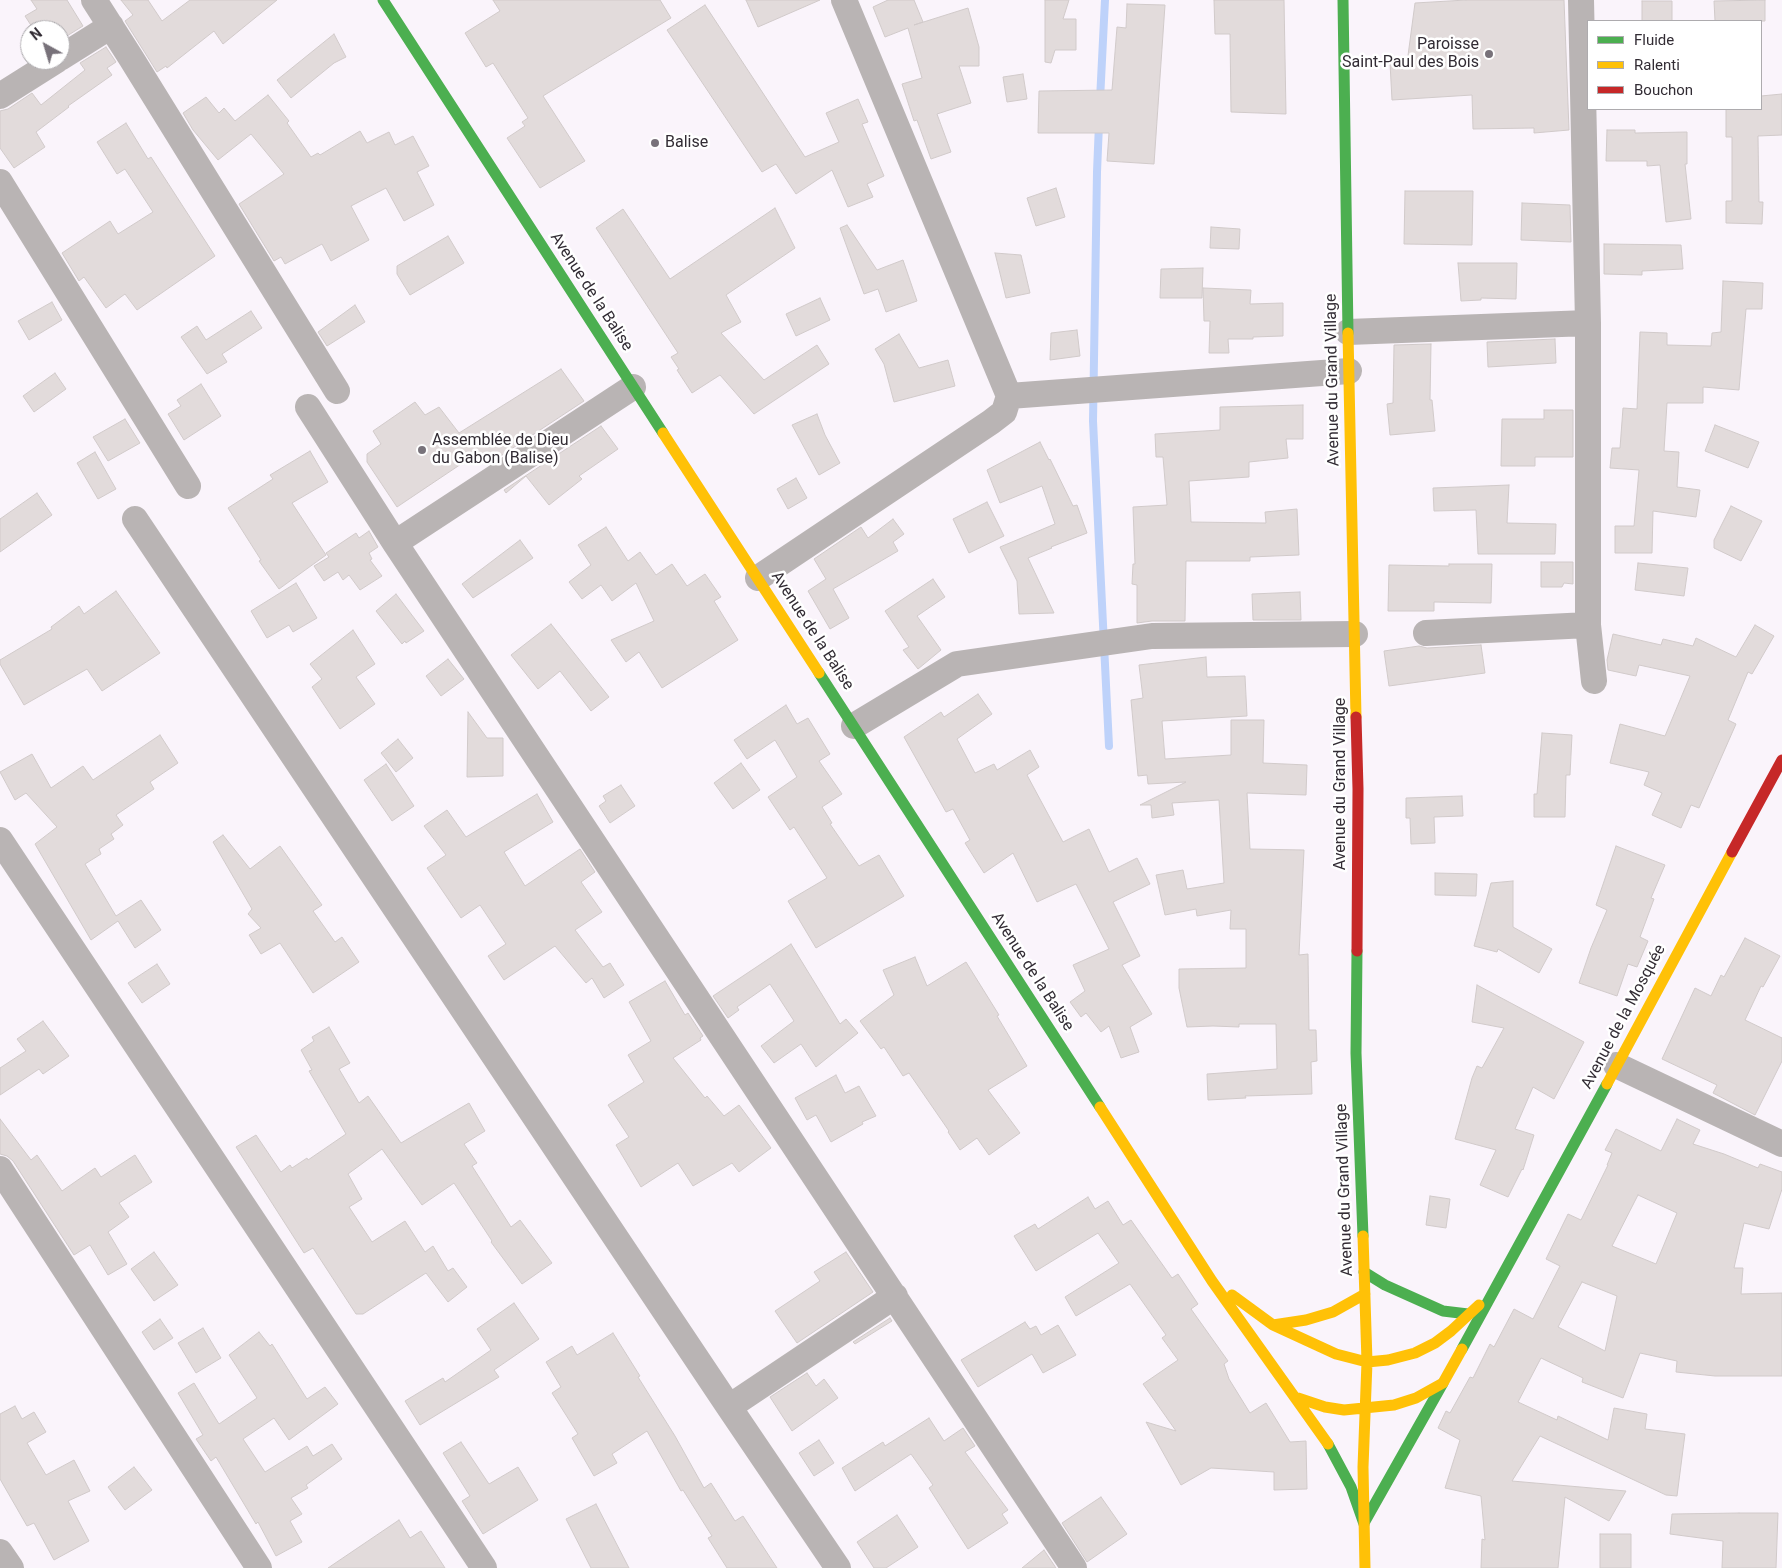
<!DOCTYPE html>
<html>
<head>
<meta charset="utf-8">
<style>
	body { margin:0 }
	#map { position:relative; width:1782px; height:1568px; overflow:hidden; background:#faf4fb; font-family:Roboto,sans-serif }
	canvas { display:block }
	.legend { position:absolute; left:1587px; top:20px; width:175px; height:90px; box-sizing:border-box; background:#fff; border:1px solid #adabae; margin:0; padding:6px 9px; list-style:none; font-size:15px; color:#322c34 }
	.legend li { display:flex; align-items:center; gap:10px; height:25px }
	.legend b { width:25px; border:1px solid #adabae }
	.north { position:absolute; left:20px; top:20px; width:50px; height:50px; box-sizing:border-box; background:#fff; border:1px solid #adabae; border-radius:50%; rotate:321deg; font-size:14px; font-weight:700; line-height:20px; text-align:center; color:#322c34 }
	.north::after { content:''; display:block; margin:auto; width:18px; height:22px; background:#78727a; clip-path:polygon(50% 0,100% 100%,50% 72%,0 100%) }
</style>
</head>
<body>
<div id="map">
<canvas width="1782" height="1568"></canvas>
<ul class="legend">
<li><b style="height:6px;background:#4caf50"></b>Fluide</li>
<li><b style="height:6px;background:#ffc107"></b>Ralenti</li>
<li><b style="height:6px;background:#c62828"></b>Bouchon</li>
</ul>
<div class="north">N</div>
</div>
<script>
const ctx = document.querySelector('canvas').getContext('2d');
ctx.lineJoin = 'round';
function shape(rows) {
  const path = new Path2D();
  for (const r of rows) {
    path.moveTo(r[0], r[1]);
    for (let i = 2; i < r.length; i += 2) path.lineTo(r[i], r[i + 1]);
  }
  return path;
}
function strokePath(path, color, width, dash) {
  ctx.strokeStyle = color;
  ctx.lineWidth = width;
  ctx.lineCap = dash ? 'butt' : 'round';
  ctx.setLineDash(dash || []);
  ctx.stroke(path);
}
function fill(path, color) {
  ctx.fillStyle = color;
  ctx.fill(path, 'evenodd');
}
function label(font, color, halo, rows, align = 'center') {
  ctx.font = font + ' Roboto,sans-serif';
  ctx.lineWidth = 5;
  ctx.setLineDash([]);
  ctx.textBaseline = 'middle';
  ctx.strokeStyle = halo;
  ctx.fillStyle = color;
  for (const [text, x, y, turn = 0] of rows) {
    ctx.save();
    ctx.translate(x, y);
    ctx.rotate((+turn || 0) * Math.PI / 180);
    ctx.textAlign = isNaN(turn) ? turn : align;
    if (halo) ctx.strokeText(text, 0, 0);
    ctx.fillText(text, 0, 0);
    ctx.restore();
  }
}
const stream = shape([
	[1100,100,1105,0],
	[1099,124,1097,172,1093,421,1109,746]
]);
const building = shape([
	[31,0,67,0,83,26,62,39,60,35,60,30,34,30,25,16,37,9,31,0],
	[121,0,148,0,162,21,190,0,277,0,223,44,214,31,167,68,166,66,157,72,125,21,133,15,121,0],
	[493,0,660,0,671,18,543,96,585,161,540,188,507,138,525,126,522,122,528,118,493,63,486,67,465,33,500,11,493,0],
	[746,0,820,0,758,27,746,0],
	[888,0,914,0,923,22,914,25,968,8,979,47,979,66,959,66,971,103,937,114,951,152,931,159,917,120,914,121,902,84,922,78,908,28,885,37,873,7,888,0],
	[1045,0,1069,0,1063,19,1076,19,1076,50,1055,50,1051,63,1045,62,1045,0],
	[1214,0,1284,0,1286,114,1231,112,1230,34,1215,34,1214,0],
	[1466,0,1564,0,1569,130,1534,133,1534,128,1473,129,1472,95,1392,100,1390,63,1407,63,1415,3,1466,0],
	[1765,0,1765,21,1715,21,1714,1,1765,0],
	[1642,1,1672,1,1672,21,1642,21,1642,1],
	[1127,4,1165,5,1154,164,1107,161,1109,133,1038,133,1039,91,1112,90,1117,27,1126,28,1127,4],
	[705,5,805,157,839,142,826,113,858,99,868,122,862,124,884,176,867,184,873,197,848,207,832,170,796,194,776,164,762,172,667,30,705,5],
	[334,34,346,57,334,63,291,98,277,80,334,34],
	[106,47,116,62,107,68,112,75,68,106,69,107,36,132,45,147,14,168,0,148,0,111,8,109,32,93,41,105,85,70,80,63,106,47],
	[1023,74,1027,99,1007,102,1003,77,1023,74],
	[1782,94,1782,135,1758,136,1759,202,1763,202,1762,224,1726,223,1726,201,1732,201,1732,137,1726,137,1726,109,1761,109,1761,96,1782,94],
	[268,95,289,121,287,123,311,157,318,153,320,155,360,131,367,143,389,132,395,145,413,136,429,166,417,172,434,205,404,221,386,188,351,206,369,240,331,261,322,244,285,264,281,257,274,261,239,204,284,174,251,134,218,160,193,130,183,113,206,97,219,113,224,108,235,121,268,95],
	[126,123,148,159,151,157,215,256,137,310,125,294,106,308,84,277,79,281,62,253,110,221,118,234,153,212,125,169,117,174,97,142,126,123],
	[1607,130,1635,130,1635,133,1687,132,1687,164,1685,164,1691,219,1666,222,1660,165,1647,166,1647,161,1606,161,1607,130],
	[1056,188,1065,217,1036,226,1027,198,1056,188],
	[1405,191,1473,191,1472,245,1404,244,1405,191],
	[1522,203,1570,205,1571,242,1521,240,1522,203],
	[775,208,795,248,726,295,741,322,721,333,764,380,817,345,829,364,754,414,720,375,692,393,677,370,679,369,671,357,678,353,596,228,623,209,670,279,775,208],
	[847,225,877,270,903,260,917,301,886,312,878,289,864,294,840,228,847,225],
	[1211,227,1240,229,1239,249,1210,248,1211,227],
	[448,236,464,263,410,295,397,274,397,266,448,236],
	[1604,244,1681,245,1683,269,1642,271,1642,275,1604,274,1604,244],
	[995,253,1021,255,1030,293,1006,298,995,253],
	[1458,263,1517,263,1516,299,1481,298,1481,300,1461,301,1458,263],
	[1203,268,1202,298,1160,298,1161,269,1203,268],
	[1723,281,1763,283,1762,309,1746,309,1739,390,1703,387,1703,403,1667,403,1664,451,1679,452,1677,487,1700,490,1696,517,1653,511,1652,553,1615,553,1615,526,1634,526,1639,470,1610,468,1612,448,1620,448,1623,408,1637,409,1640,332,1667,333,1667,345,1711,346,1712,333,1721,332,1723,281],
	[1203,288,1251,290,1250,304,1283,303,1283,336,1253,337,1253,339,1228,339,1229,353,1209,353,1210,321,1204,321,1203,288],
	[820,298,830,320,796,336,786,314,820,298],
	[52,302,62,320,29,340,18,321,52,302],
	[355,305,365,322,327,346,318,332,355,305],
	[251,311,262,328,222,354,227,362,207,374,181,337,197,326,206,340,251,311],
	[1077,330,1080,356,1050,360,1051,333,1077,330],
	[899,334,919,368,948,360,955,386,894,402,884,364,875,349,899,334],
	[1555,339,1556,363,1488,367,1487,342,1555,339],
	[1431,344,1430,400,1432,400,1435,431,1390,435,1387,404,1393,403,1394,345,1431,344],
	[561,369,584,401,487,465,479,452,397,507,367,462,367,454,381,444,373,431,415,402,425,415,439,407,459,433,561,369],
	[55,373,66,389,34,412,23,396,55,373],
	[201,384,221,416,184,440,168,414,181,406,177,400,201,384],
	[1303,405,1303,439,1286,439,1288,458,1249,462,1249,477,1189,481,1191,522,1266,523,1265,512,1297,509,1299,555,1250,557,1250,561,1186,561,1185,621,1152,621,1137,623,1137,585,1132,584,1133,564,1135,564,1133,507,1167,505,1163,457,1156,457,1155,434,1220,430,1220,407,1303,405],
	[1544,410,1573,410,1573,457,1535,457,1535,466,1501,466,1502,419,1544,419,1544,410],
	[817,414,825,435,840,463,819,475,792,425,817,414],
	[125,419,140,443,108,461,93,437,125,419],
	[1715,425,1759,442,1748,468,1705,451,1715,425],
	[601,426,618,449,579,476,582,479,549,505,526,476,506,493,504,490,601,426],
	[1040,442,1049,460,1050,459,1073,506,1077,505,1087,533,1051,547,1052,548,1028,558,1054,613,1019,614,1017,581,1000,547,1055,524,1042,486,1000,503,987,470,1040,442],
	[310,451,328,482,292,503,326,555,279,589,259,561,261,560,228,508,273,479,270,475,310,451],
	[95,452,116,489,98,499,77,463,95,452],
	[796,478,807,498,788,509,777,489,796,478],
	[1509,485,1507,523,1556,524,1555,554,1478,554,1476,510,1434,511,1433,488,1509,485],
	[37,493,52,515,0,552,0,519,37,493],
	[987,502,1004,536,969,553,953,519,987,502],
	[1731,506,1762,521,1741,561,1714,548,1714,540,1731,506],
	[893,519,904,534,893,542,898,551,833,589,849,618,830,629,808,591,826,579,814,559,861,527,868,538,893,519],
	[606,527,628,561,640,552,656,575,672,564,687,586,705,574,721,597,714,601,738,640,662,688,639,652,626,662,611,640,654,621,636,583,612,601,601,585,582,599,569,582,591,565,578,545,606,527],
	[369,531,378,547,369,553,372,559,370,560,382,576,360,590,349,575,343,580,338,572,324,581,314,566,329,557,326,553,356,533,359,538,369,531],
	[520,540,533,558,473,598,462,584,520,540],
	[1541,562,1573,562,1573,584,1564,583,1562,587,1541,587,1541,562],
	[1638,563,1688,568,1684,596,1635,590,1638,563],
	[1449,564,1492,564,1491,603,1434,602,1434,611,1388,611,1389,565,1449,566,1449,564],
	[933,579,945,597,917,616,941,650,918,669,903,650,909,647,885,611,933,579],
	[296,583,317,618,293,632,289,625,267,638,251,611,296,583],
	[116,591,160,653,102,691,87,669,24,705,0,664,0,660,52,629,51,627,79,606,84,614,116,591],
	[1300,592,1301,620,1253,620,1252,594,1300,592],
	[396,594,424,631,406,643,405,641,402,644,376,611,396,594],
	[551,624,609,697,591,711,560,671,538,689,511,655,551,624],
	[1755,625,1774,636,1752,674,1748,672,1728,720,1736,724,1699,808,1691,805,1681,828,1652,815,1662,793,1644,785,1649,772,1610,763,1620,724,1665,736,1690,676,1639,665,1636,676,1608,670,1607,660,1613,634,1661,645,1663,639,1693,646,1696,638,1736,657,1755,625],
	[353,630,375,664,356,677,375,704,340,729,312,687,322,679,310,664,353,630],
	[1481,645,1485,673,1389,686,1384,651,1419,646,1427,648,1481,645],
	[1206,657,1207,677,1245,676,1247,716,1162,721,1165,759,1231,755,1231,720,1264,720,1263,763,1307,765,1306,795,1247,793,1250,849,1304,850,1299,955,1308,954,1309,1030,1316,1030,1317,1061,1311,1062,1312,1094,1245,1096,1246,1098,1208,1100,1207,1074,1277,1069,1276,1024,1239,1024,1239,1027,1213,1026,1187,1027,1179,988,1179,969,1246,968,1246,929,1230,929,1231,910,1197,916,1196,909,1165,915,1156,875,1183,870,1187,889,1224,883,1219,800,1172,803,1174,815,1152,818,1151,805,1140,805,1186,782,1148,784,1147,775,1138,776,1131,700,1143,698,1139,665,1206,657],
	[448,659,464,679,441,696,426,676,448,659],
	[978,694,992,714,957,739,975,773,994,764,997,770,1030,750,1039,767,1027,775,1063,842,1089,829,1109,872,1137,858,1150,884,1113,902,1140,956,1122,965,1152,1014,1130,1027,1139,1052,1121,1058,1109,1026,1101,1032,1086,1013,1081,1017,1070,1002,1085,991,1073,965,1109,949,1076,884,1037,902,1013,853,984,873,965,843,970,840,953,809,946,812,904,737,941,712,944,717,978,694],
	[786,705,797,724,808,718,830,754,819,761,842,794,822,807,832,823,830,824,859,866,879,855,904,896,816,948,788,901,827,878,794,827,790,830,768,797,797,777,775,740,747,759,734,740,786,705],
	[468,712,487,738,503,738,503,776,467,777,468,712],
	[1542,733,1572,735,1570,775,1566,775,1565,817,1534,817,1534,794,1537,794,1542,733],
	[160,735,178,763,150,782,154,789,116,815,123,825,111,834,114,839,99,849,101,854,85,864,116,916,141,900,161,930,135,948,118,921,91,940,35,844,57,827,26,793,15,800,0,772,32,754,51,788,83,766,93,780,160,735],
	[398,739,413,758,396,772,381,753,398,739],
	[741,763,760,790,733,809,714,783,741,763],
	[386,764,414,806,392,821,364,780,386,764],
	[621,785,635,806,610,823,599,806,606,801,603,796,621,785],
	[537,794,553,822,504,852,525,886,580,849,595,872,581,882,602,912,575,930,603,967,610,963,624,985,604,998,592,978,586,983,555,946,504,980,488,956,506,944,480,905,461,918,427,868,446,855,424,826,447,810,466,837,537,794],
	[1462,796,1463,816,1434,817,1435,843,1411,844,1410,818,1406,818,1406,798,1462,796],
	[223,835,250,869,280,846,322,905,313,911,335,942,342,937,359,962,313,993,280,943,261,954,249,935,261,928,248,914,252,909,213,842,223,835],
	[1616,846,1665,865,1651,898,1654,899,1640,937,1648,941,1637,967,1628,964,1617,996,1579,983,1591,948,1607,910,1596,905,1616,846],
	[1435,873,1477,874,1476,896,1435,895,1435,873],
	[1513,881,1513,927,1552,949,1539,973,1498,949,1497,952,1474,946,1491,883,1513,881],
	[1745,938,1780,956,1763,987,1761,986,1745,1020,1782,1038,1782,1061,1755,1115,1713,1093,1717,1085,1662,1059,1695,988,1711,996,1721,975,1724,977,1745,938],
	[791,944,840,1024,846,1019,858,1033,816,1067,801,1044,774,1063,761,1046,794,1021,770,984,737,1007,739,1010,728,1018,713,996,791,944],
	[915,957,927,986,966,962,999,1015,997,1016,1027,1066,988,1090,1020,1133,989,1155,977,1138,960,1150,948,1132,949,1131,909,1073,903,1076,884,1047,881,1049,860,1021,894,995,883,970,915,957],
	[157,964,170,984,142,1003,128,983,157,964],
	[665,981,685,1015,688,1013,703,1036,700,1038,701,1040,673,1058,705,1098,707,1096,724,1116,739,1105,771,1148,739,1172,732,1163,693,1186,678,1163,641,1187,616,1145,629,1137,608,1105,644,1082,628,1055,651,1041,629,1002,665,981],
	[1477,985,1584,1042,1554,1099,1533,1087,1515,1129,1534,1135,1523,1170,1522,1169,1508,1197,1480,1185,1496,1150,1455,1139,1472,1078,1477,1066,1482,1068,1504,1028,1472,1022,1477,985],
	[43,1021,69,1056,43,1074,39,1069,0,1095,0,1068,26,1051,17,1039,43,1021],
	[329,1027,350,1063,339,1069,359,1103,368,1096,401,1143,469,1103,485,1131,464,1144,477,1163,472,1166,511,1227,520,1220,552,1263,522,1284,491,1242,492,1241,454,1183,422,1205,382,1149,348,1174,362,1199,349,1207,372,1242,405,1221,425,1252,433,1246,448,1271,453,1268,467,1287,448,1302,426,1273,363,1314,356,1314,313,1248,304,1253,236,1147,256,1135,281,1172,290,1165,292,1168,307,1158,308,1160,346,1134,309,1071,312,1070,301,1050,314,1041,312,1037,329,1027],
	[836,1075,845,1093,859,1086,876,1116,862,1122,863,1124,831,1142,816,1115,807,1120,795,1098,836,1075],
	[0,1119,31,1160,37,1155,62,1191,95,1168,101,1177,135,1155,152,1182,119,1203,129,1217,108,1232,127,1264,108,1275,90,1245,74,1255,13,1161,7,1156,0,1154,0,1119],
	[1677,1119,1700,1130,1693,1144,1724,1154,1758,1168,1760,1164,1782,1172,1782,1189,1769,1229,1744,1223,1734,1268,1743,1268,1741,1294,1782,1293,1782,1376,1715,1376,1676,1372,1677,1361,1640,1353,1623,1398,1582,1382,1583,1378,1541,1358,1518,1402,1557,1420,1558,1416,1608,1440,1614,1408,1647,1414,1645,1429,1685,1434,1677,1496,1666,1495,1540,1436,1512,1481,1626,1491,1609,1521,1565,1497,1558,1568,1481,1568,1482,1539,1485,1540,1481,1496,1445,1488,1460,1440,1438,1428,1446,1411,1450,1413,1470,1377,1473,1378,1490,1344,1494,1347,1514,1309,1533,1319,1560,1266,1546,1259,1568,1214,1581,1220,1608,1165,1607,1165,1612,1153,1605,1150,1616,1129,1661,1151,1677,1119],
	[1638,1195,1677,1213,1656,1264,1612,1246,1638,1195],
	[1582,1282,1617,1296,1605,1351,1558,1327,1582,1282],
	[1430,1196,1450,1199,1446,1228,1426,1225,1430,1196],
	[1088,1197,1095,1209,1108,1201,1123,1225,1131,1220,1172,1278,1178,1274,1198,1304,1191,1309,1228,1361,1224,1364,1229,1379,1250,1413,1266,1403,1290,1442,1306,1441,1307,1489,1274,1490,1274,1472,1211,1468,1181,1485,1146,1422,1176,1431,1143,1384,1178,1360,1162,1338,1166,1335,1130,1284,1076,1316,1065,1297,1119,1263,1098,1233,1036,1271,1014,1236,1035,1224,1038,1229,1088,1197],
	[154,1252,178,1285,154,1301,131,1269,154,1252],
	[846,1252,873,1292,797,1343,775,1311,820,1281,814,1272,846,1252],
	[514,1303,539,1339,494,1370,499,1377,420,1425,405,1401,443,1378,445,1382,491,1350,477,1329,514,1303],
	[890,1318,892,1321,855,1344,853,1342,890,1318],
	[160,1319,173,1338,154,1350,142,1332,160,1319],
	[1025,1322,1030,1329,1036,1326,1041,1335,1058,1325,1076,1355,1043,1373,1032,1354,978,1387,961,1360,1025,1322],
	[203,1328,221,1358,196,1373,178,1343,203,1328],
	[259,1332,270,1346,272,1344,307,1399,325,1387,338,1404,289,1440,274,1418,243,1439,265,1472,307,1446,313,1456,332,1444,342,1459,306,1485,308,1488,291,1498,302,1514,290,1521,302,1542,276,1556,258,1522,256,1524,216,1457,211,1461,196,1439,203,1435,178,1393,194,1383,219,1424,257,1398,229,1355,259,1332],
	[613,1333,640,1376,638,1377,675,1436,704,1488,711,1483,735,1521,743,1516,777,1568,727,1568,708,1538,712,1536,683,1490,681,1491,647,1431,612,1454,617,1463,594,1476,572,1438,578,1434,552,1393,561,1387,546,1362,572,1346,577,1355,613,1333],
	[807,1373,816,1386,824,1379,838,1398,792,1431,770,1397,807,1373],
	[15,1406,22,1419,34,1412,46,1432,27,1443,46,1475,74,1460,90,1491,68,1501,89,1541,54,1560,34,1523,27,1526,0,1479,0,1414,15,1406],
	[929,1418,944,1441,963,1428,975,1446,965,1452,1008,1510,1002,1514,1008,1523,968,1549,929,1488,933,1485,911,1454,855,1491,842,1468,883,1442,885,1446,929,1418],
	[819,1440,834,1463,814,1476,799,1453,819,1440],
	[461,1442,489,1484,518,1467,538,1500,483,1534,462,1501,470,1496,443,1453,461,1442],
	[134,1467,152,1490,125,1510,108,1487,134,1467],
	[1101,1497,1127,1534,1087,1562,1062,1523,1101,1497],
	[596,1504,629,1568,591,1568,566,1519,596,1504],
	[1739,1513,1778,1513,1776,1568,1722,1568,1723,1541,1670,1534,1672,1514,1739,1513],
	[897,1515,918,1547,886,1568,874,1568,857,1542,897,1515],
	[399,1520,410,1538,421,1531,445,1568,328,1568,399,1520],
	[1600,1534,1631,1534,1631,1568,1600,1568,1600,1534],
	[1044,1550,1056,1568,1022,1568,1044,1550]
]);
const street = shape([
	[94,0,131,58,337,391],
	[1581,0,1588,323,1588,625,1594,681],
	[60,58,111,26],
	[0,96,57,60],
	[0,182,188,486],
	[1348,332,1588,323],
	[1009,396,1349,371],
	[308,407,395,543,1074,1568],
	[135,519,729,1407,838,1568],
	[395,543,633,387],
	[758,578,991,422,1004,412,1009,396,844,0],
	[1426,633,1588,625],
	[854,726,957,664,1152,636,1355,634],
	[0,840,484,1568],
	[1616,1065,1782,1144],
	[0,1169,259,1568],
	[729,1407,895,1296],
	[0,1552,11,1568]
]);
const fast = shape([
	[383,0,663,433],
	[1343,0,1348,333],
	[819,673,1100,1107],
	[1357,951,1356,1053,1363,1236],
	[1364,1272,1385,1285,1443,1311,1468,1314],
	[1462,1349,1607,1084],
	[1328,1444,1351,1487,1364,1524],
	[1364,1523,1443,1383]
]);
const slow = shape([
	[1348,333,1356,717],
	[663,433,819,673],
	[1607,1084,1732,852],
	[1100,1107,1212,1281,1328,1444],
	[1363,1236,1367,1362,1363,1467,1365,1568],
	[1232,1295,1273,1325,1336,1354,1367,1362,1388,1360,1415,1353,1435,1343,1451,1331,1479,1305],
	[1273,1325,1306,1320,1333,1312,1365,1294],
	[1298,1398,1325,1407,1344,1410,1394,1405,1416,1398,1443,1383,1462,1349]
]);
const jam = shape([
	[1356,717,1358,789,1357,951],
	[1732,852,1782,760]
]);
const markers = [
	[1489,54,5,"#78727a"],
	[655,143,5,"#78727a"],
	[422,450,5,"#78727a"]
];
const poiNames = [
	["Paroisse",1479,45,"right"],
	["Saint-Paul des Bois",1479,63,"right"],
	["Balise",665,143],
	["Assemblée de Dieu",432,441],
	["du Gabon (Balise)",432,459]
];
const streetNames = [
	["Avenue de la Balise",591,292,57],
	["Avenue du Grand Village",1333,380,-91],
	["Avenue de la Balise",812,631,57],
	["Avenue du Grand Village",1341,784,-90],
	["Avenue de la Balise",1032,972,57],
	["Avenue de la Mosquée",1624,1017,-62],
	["Avenue du Grand Village",1345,1190,-92]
];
strokePath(stream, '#bed2fa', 8);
fill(building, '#e2dbdb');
strokePath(building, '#d1caca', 1);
strokePath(street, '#b9b4b4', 26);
strokePath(fast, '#4caf50', 11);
strokePath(slow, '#ffc107', 11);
strokePath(jam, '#c62828', 11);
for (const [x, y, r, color] of markers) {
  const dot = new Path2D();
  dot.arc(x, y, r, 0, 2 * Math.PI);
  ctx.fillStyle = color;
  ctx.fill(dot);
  strokePath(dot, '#fff', 2);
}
label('16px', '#322c34', '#fff', poiNames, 'left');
label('16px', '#322c34', '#fff', streetNames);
</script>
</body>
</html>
